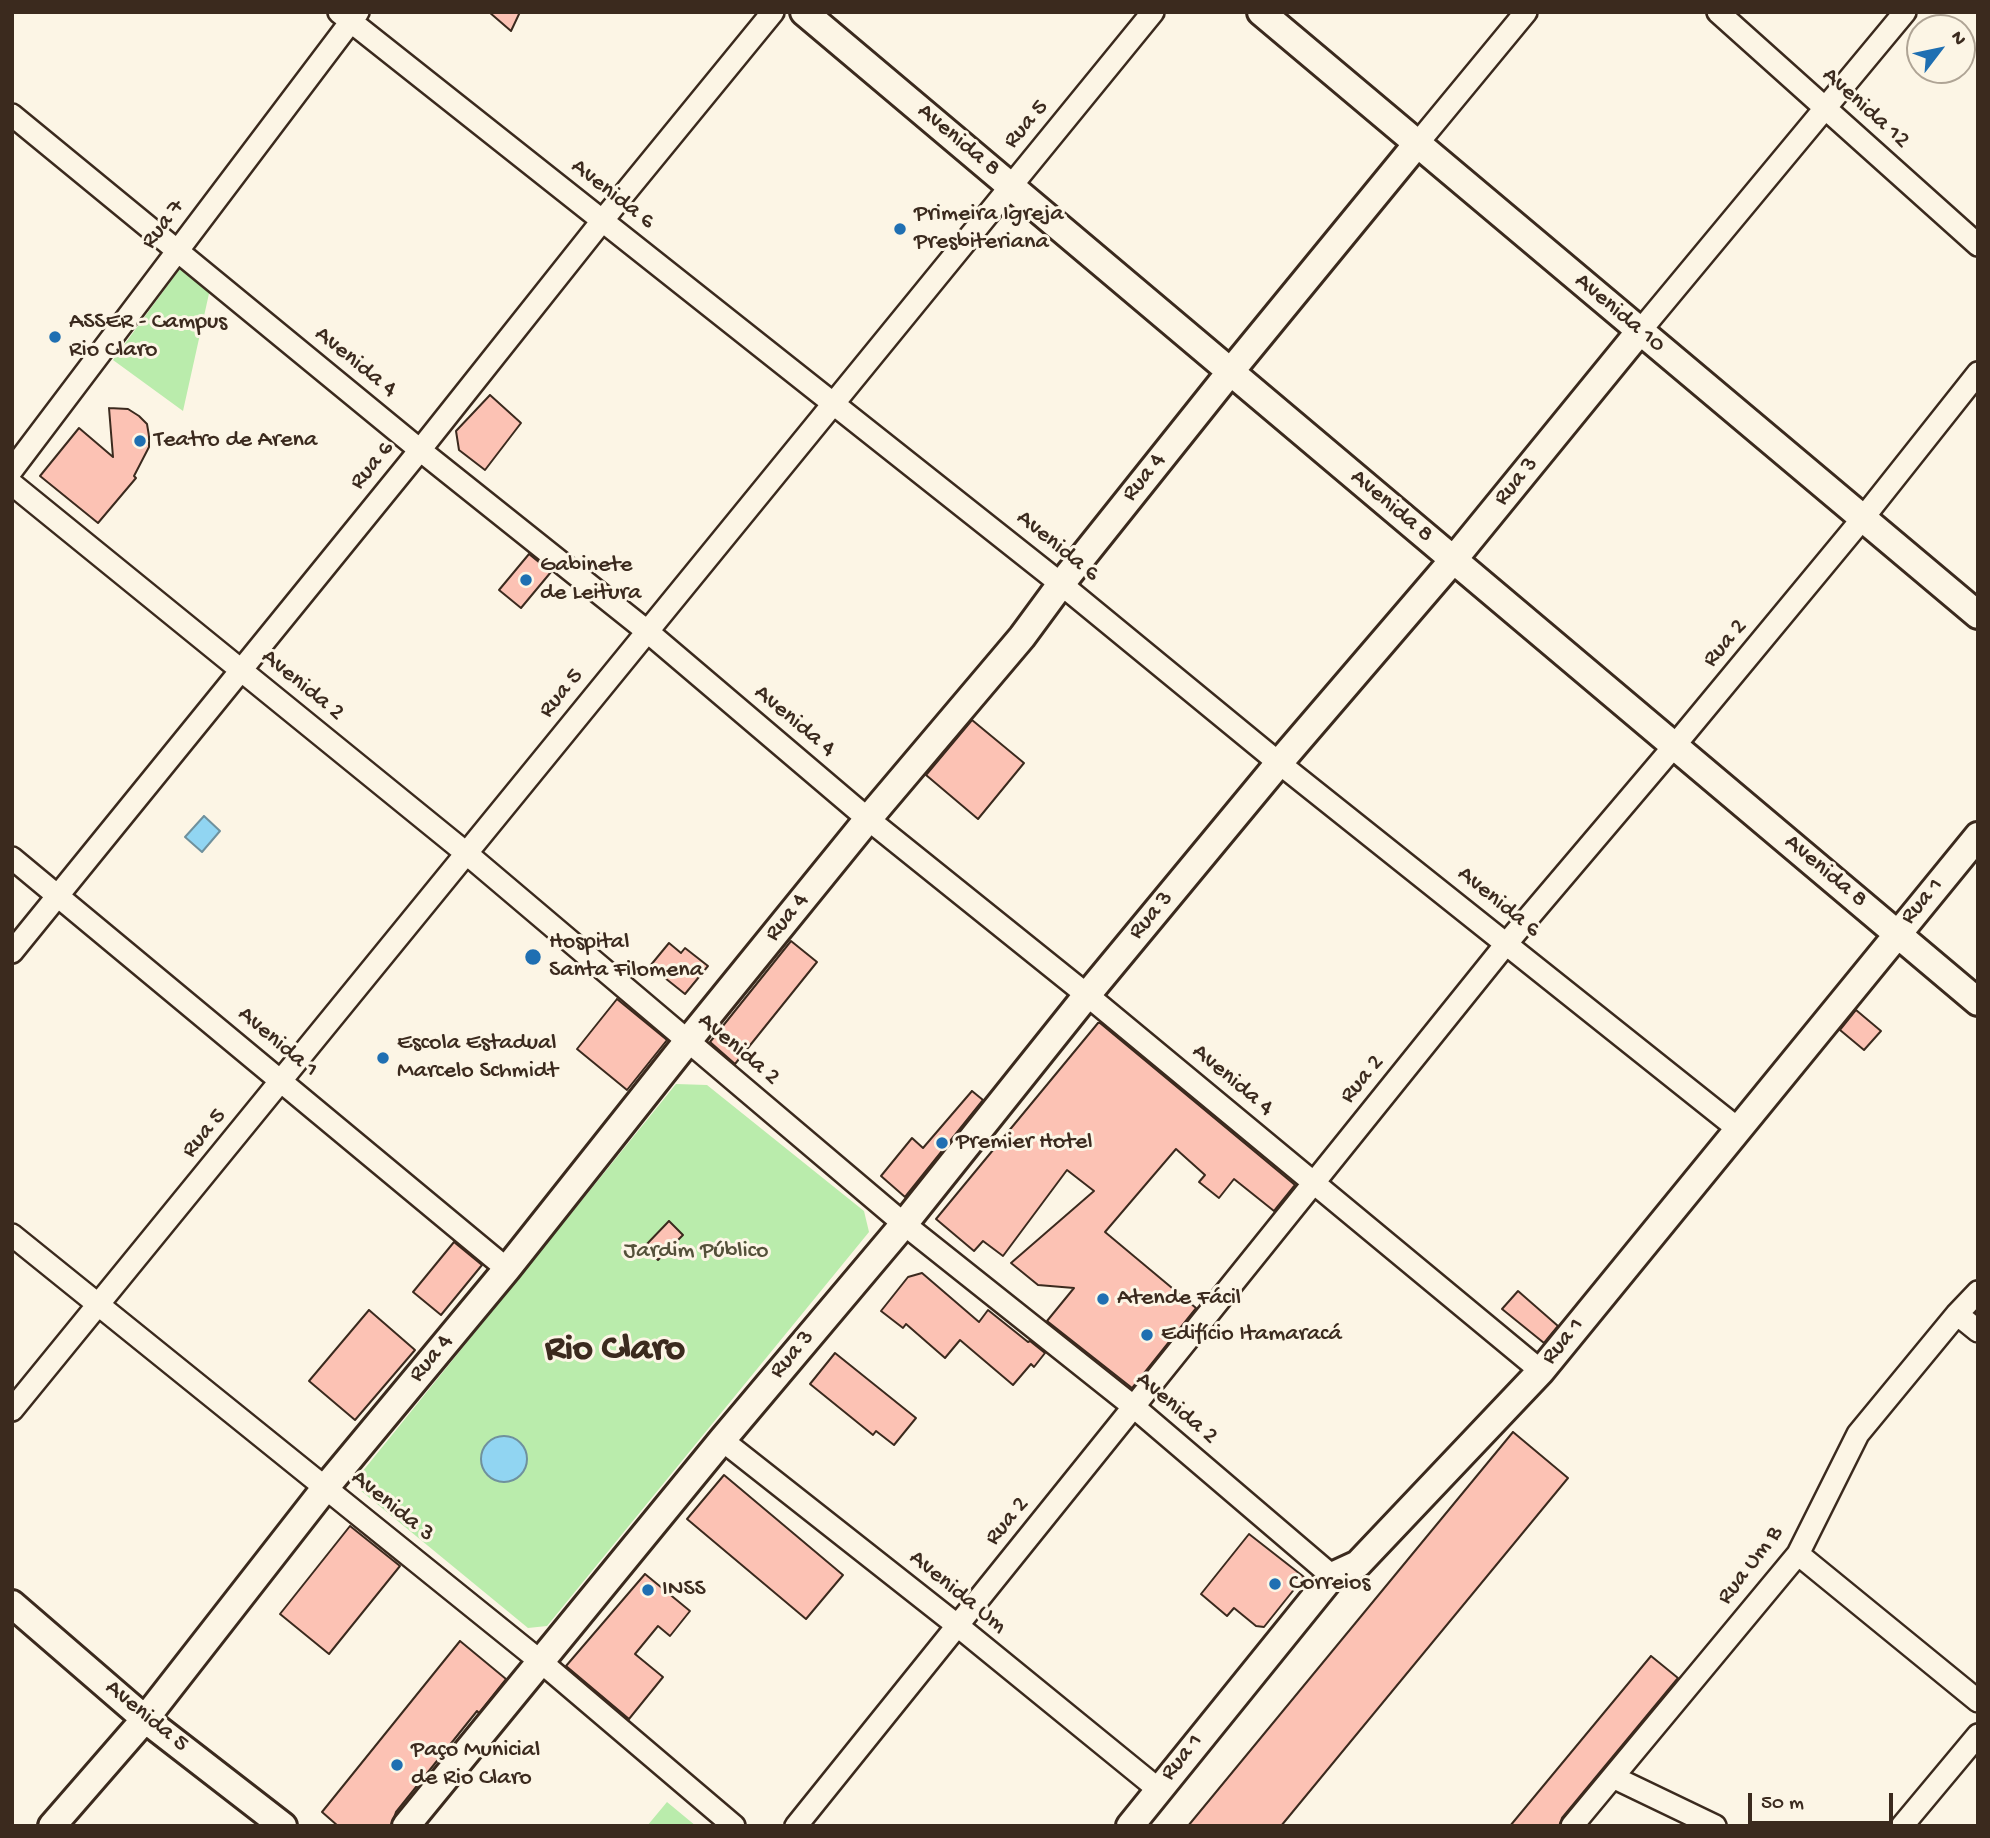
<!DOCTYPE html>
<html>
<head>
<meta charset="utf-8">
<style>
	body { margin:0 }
	#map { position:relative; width:1990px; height:1838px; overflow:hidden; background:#fcf5e5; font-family:"Gochi Hand",sans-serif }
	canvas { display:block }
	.frame { position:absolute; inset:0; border:14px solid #3b2a1e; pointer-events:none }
	.north { position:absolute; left:1906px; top:14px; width:70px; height:70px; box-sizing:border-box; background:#fcf5e5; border:2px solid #afa495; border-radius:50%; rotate:58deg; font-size:19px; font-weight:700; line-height:28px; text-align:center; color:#3b2a1e }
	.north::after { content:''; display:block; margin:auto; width:24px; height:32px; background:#1f6fb2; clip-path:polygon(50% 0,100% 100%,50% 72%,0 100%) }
	.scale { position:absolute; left:1748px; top:1793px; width:145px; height:32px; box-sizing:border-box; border:4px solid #3b2a1e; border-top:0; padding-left:9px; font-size:21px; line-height:24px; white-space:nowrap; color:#3b2a1e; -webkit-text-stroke:5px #fcf5e5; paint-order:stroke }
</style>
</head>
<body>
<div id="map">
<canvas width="1990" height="1838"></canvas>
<div class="frame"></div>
<div class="north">N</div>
<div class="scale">50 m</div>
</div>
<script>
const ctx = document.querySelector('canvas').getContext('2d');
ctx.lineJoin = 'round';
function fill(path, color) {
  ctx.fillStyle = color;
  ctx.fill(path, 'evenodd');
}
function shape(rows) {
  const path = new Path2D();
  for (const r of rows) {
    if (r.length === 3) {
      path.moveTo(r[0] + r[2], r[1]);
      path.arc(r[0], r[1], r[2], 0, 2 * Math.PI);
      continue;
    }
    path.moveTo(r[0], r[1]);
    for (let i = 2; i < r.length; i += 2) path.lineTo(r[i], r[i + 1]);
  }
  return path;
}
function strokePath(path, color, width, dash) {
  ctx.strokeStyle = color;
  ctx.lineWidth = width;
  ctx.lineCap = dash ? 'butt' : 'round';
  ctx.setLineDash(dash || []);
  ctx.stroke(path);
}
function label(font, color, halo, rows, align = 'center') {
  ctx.font = font + ' "Gochi Hand",sans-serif';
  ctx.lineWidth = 6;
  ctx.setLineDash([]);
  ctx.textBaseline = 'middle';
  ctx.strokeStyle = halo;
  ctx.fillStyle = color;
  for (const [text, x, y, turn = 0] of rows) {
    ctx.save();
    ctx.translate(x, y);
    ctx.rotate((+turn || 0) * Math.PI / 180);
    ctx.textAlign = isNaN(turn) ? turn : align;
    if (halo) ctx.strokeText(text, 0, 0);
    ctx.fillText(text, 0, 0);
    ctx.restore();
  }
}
const green = shape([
	[181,267,210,289,183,411,113,360],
	[676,1084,707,1085,864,1211,869,1232,547,1626,528,1628,360,1490,358,1477],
	[667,1802,696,1826,647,1826]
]);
const water = shape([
	[204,816,220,831,202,852,185,837,204,816],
	[504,1459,23]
]);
const building = shape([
	[489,12,520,12,511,31,489,12],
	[490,395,521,423,485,470,459,450,456,431,490,395],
	[109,408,128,409,139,416,147,424,149,436,149,447,134,476,136,478,98,523,40,476,79,428,113,457,109,408],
	[529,554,551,572,521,608,499,590,529,554],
	[972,720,1024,763,978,819,926,775,972,720],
	[791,941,817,962,735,1064,710,1042,791,941],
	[669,943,681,953,685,948,708,966,685,994,650,966,669,943],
	[617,999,667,1040,627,1090,577,1049,617,999],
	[1856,1010,1881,1031,1864,1050,1840,1030,1856,1010],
	[1098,1023,1100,1023,1295,1185,1274,1211,1234,1179,1219,1198,1199,1182,1205,1175,1176,1149,1105,1232,1196,1308,1132,1388,1047,1321,1074,1288,1038,1285,1011,1263,1094,1191,1067,1170,1003,1256,983,1241,974,1251,936,1219,1098,1023],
	[972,1091,983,1100,905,1197,881,1176,912,1138,923,1148,972,1091],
	[669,1221,683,1235,658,1260,645,1246,669,1221],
	[454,1242,482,1265,441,1315,413,1292,454,1242],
	[922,1273,979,1322,988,1310,1028,1342,1030,1341,1045,1353,1034,1367,1031,1364,1013,1385,960,1340,945,1358,906,1324,903,1328,881,1311,908,1277,922,1273],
	[1518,1291,1558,1326,1544,1343,1502,1309,1518,1291],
	[369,1310,415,1350,355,1420,309,1381,369,1310],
	[835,1353,916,1418,894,1445,876,1431,873,1435,810,1384,835,1353],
	[1513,1432,1568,1478,1281,1826,1188,1826,1513,1432],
	[724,1475,843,1575,806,1619,687,1519,724,1475],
	[350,1526,400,1566,329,1654,280,1614,350,1526],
	[1249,1534,1304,1577,1264,1627,1256,1626,1234,1608,1227,1616,1201,1594,1249,1534],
	[645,1574,690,1611,670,1636,658,1626,635,1654,663,1677,629,1719,566,1666,645,1574],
	[460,1641,506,1679,479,1713,477,1711,396,1812,391,1826,338,1826,322,1812,460,1641],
	[1651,1656,1678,1678,1562,1818,1559,1826,1510,1826,1651,1656]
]);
const minor = shape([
	[339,12,1061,584,1279,763,1737,1128],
	[1718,12,1978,245],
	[12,115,420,450,648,632,868,819,1087,995,1541,1371],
	[1417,144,1526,12],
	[1640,331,1905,12],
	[12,470,358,12],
	[12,484,466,853,904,1224,1134,1407,1332,1576],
	[12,858,507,1269],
	[12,952,420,450,602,221,773,12],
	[12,1235,540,1661,734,1826],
	[1957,1314,1978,1331],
	[12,1410,1153,12],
	[722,1440,958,1626,1158,1789],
	[1798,1554,1978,1701],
	[1613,1777,1715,1826],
	[796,1826,1506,944,1675,745,1863,518,1978,373],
	[1572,1826,1798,1554,1858,1434,1957,1314,1978,1292],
	[1902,1826,1978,1735]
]);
const major = shape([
	[804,12,1978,1002],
	[1261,12,1978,615],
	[12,1604,145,1719,283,1826],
	[52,1826,145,1719,326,1487,507,1269,687,1042,868,819,1022,637,1061,584,1231,371,1417,144],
	[406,1826,722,1440,904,1224,1087,995,1279,763,1454,559,1640,331],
	[1130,1826,1332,1576,1358,1564,1541,1371,1978,836]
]);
const markers = [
	[900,229,7,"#1f6fb2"],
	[55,337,7,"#1f6fb2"],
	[140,441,7,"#1f6fb2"],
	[526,580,7,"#1f6fb2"],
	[533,957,9,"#1f6fb2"],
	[383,1058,7,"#1f6fb2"],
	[942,1143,7,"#1f6fb2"],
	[1103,1299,7,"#1f6fb2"],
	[1147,1335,7,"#1f6fb2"],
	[1275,1584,7,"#1f6fb2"],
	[648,1590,7,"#1f6fb2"],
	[397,1765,7,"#1f6fb2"]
];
const streetNames = [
	["Avenida 12",1865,109,42],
	["Rua 5",1027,125,-50],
	["Avenida 8",958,141,40],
	["Avenida 6",612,195,38],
	["Rua 7",164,225,-53],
	["Avenida 10",1619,314,40],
	["Avenida 4",355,363,39],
	["Rua 6",373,466,-51],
	["Rua 4",1145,478,-51],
	["Rua 3",1517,482,-51],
	["Avenida 8",1391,507,40],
	["Avenida 6",1057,547,39],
	["Rua 2",1726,644,-50],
	["Avenida 2",302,686,39],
	["Rua 5",562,694,-51],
	["Avenida 4",794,722,40],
	["Avenida 8",1825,872,40],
	["Rua 1",1923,902,-50],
	["Avenida 6",1498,903,39],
	["Rua 3",1152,916,-50],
	["Rua 4",788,918,-51],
	["Avenida 1",277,1043,40],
	["Avenida 2",738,1050,40],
	["Rua 2",1363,1080,-51],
	["Avenida 4",1232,1081,40],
	["Rua 5",205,1134,-51],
	["Rua 1",1564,1342,-51],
	["Rua 3",793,1355,-50],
	["Rua 4",432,1359,-50],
	["Avenida 2",1176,1409,40],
	["Avenida 3",392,1507,39],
	["Rua 2",1008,1522,-51],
	["Rua Um B",1751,1566,-53],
	["Avenida Um",957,1593,39],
	["Avenida 5",146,1717,39],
	["Rua 1",1183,1758,-51]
];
const poiNames = [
	["Primeira Igreja",914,215],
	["Presbiteriana",914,243],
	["ASSER - Campus",69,323],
	["Rio Claro",69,351],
	["Teatro de Arena",154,441],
	["Gabinete",540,566],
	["de Leitura",540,594],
	["Hospital",549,943],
	["Santa Filomena",549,971],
	["Escola Estadual",397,1044],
	["Marcelo Schmidt",397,1072],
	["Premier Hotel",956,1143],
	["Atende Fácil",1117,1299],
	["Edifício Itamaracá",1161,1335],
	["Correios",1289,1584],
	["INSS",662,1590],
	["Paço Municial",411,1751],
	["de Rio Claro",411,1779]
];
const parkNames = [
	["Jardim Público",696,1252]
];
const townNames = [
	["Rio Claro",615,1351]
];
fill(green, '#baecac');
fill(water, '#91d5f2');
strokePath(water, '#6f919d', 2);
fill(building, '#fcc2b4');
strokePath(building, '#3b2a1e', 2);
strokePath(minor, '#3b2a1e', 26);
strokePath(major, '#3b2a1e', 32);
strokePath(minor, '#fcf5e5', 21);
strokePath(major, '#fcf5e5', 26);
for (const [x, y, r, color] of markers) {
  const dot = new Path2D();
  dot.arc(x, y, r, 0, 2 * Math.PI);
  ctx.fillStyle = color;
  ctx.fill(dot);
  strokePath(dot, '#fcf5e5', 2.5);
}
label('24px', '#3b2a1e', '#fcf5e5', streetNames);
label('24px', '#3b2a1e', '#fcf5e5', poiNames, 'left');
label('24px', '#54513a', '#fcf5e5', parkNames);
label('bold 38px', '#3b2a1e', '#fcf5e5', townNames);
</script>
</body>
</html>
